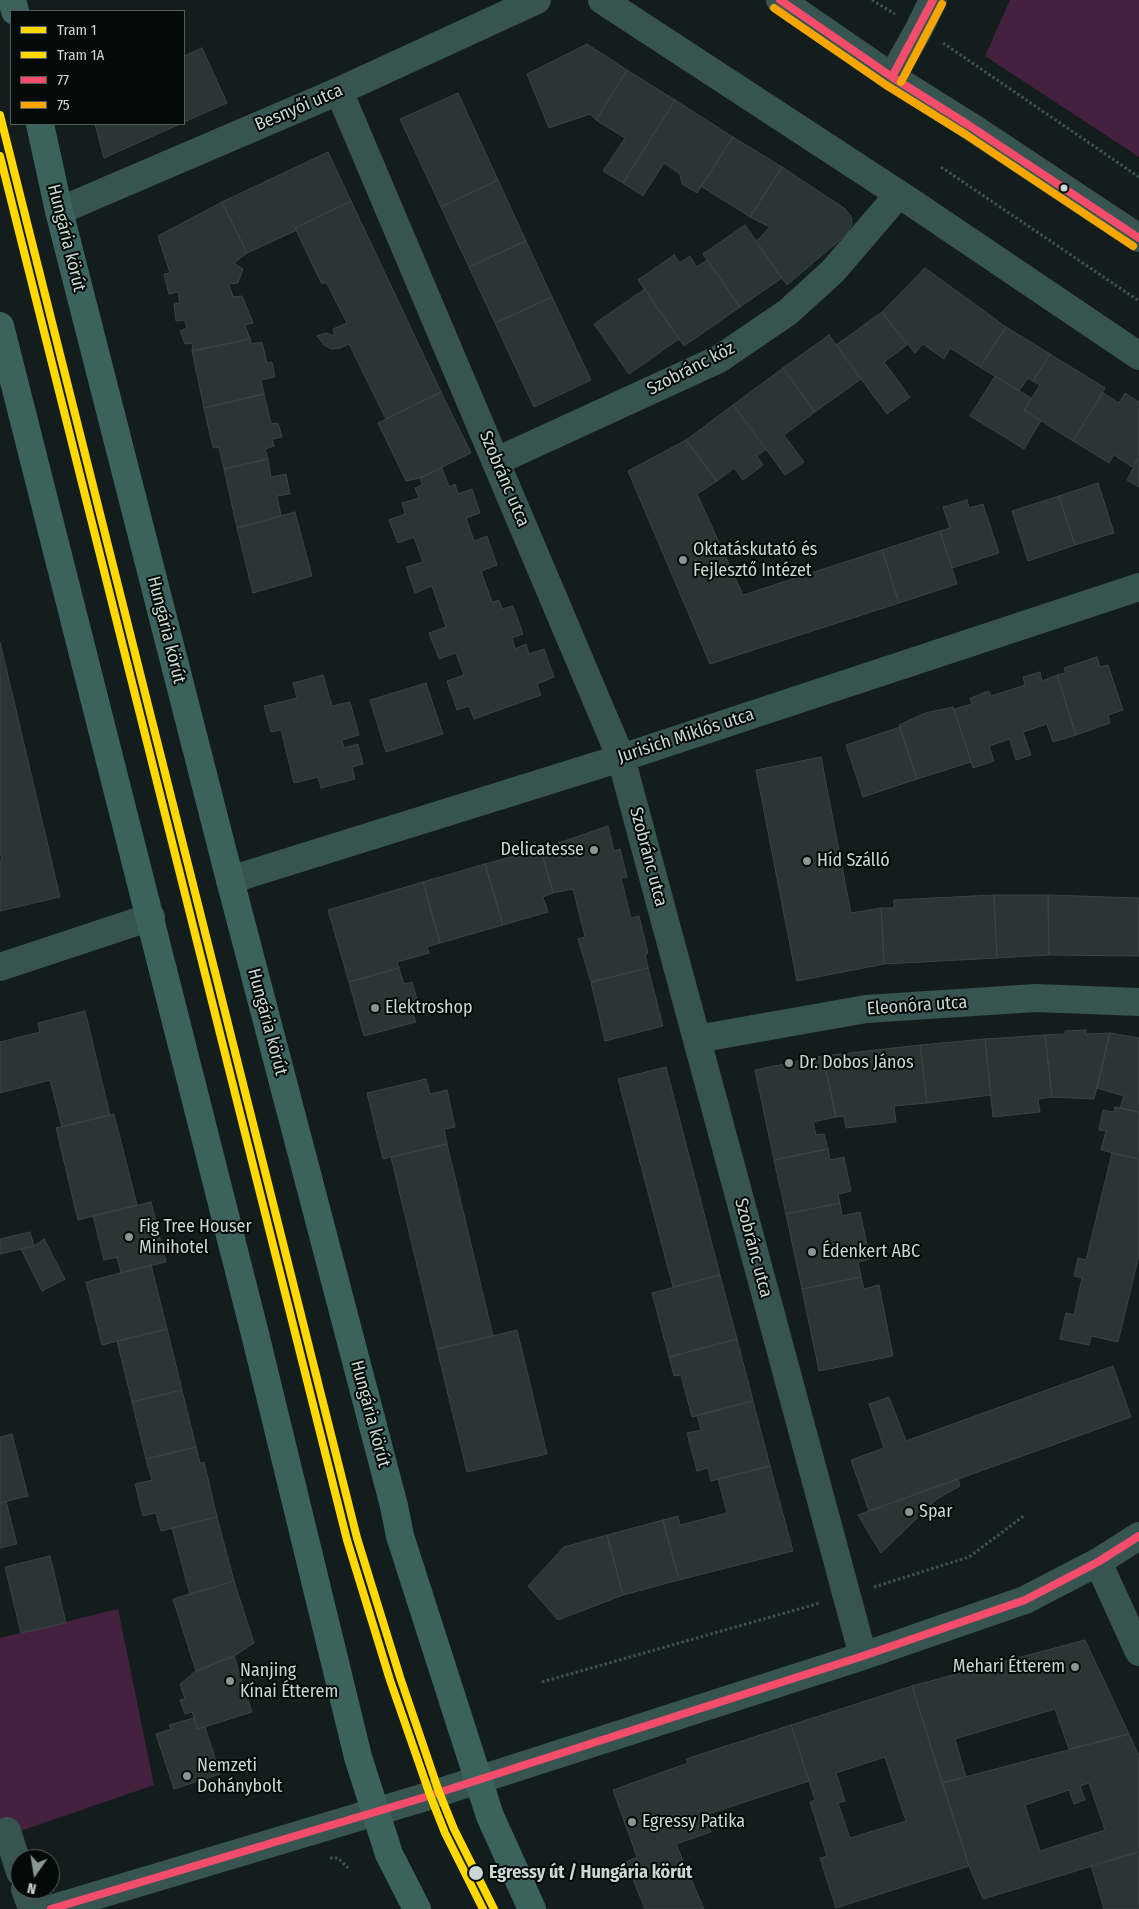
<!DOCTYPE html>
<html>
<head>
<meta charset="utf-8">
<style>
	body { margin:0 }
	#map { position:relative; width:1139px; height:1909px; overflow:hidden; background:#121d1c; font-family:"Fira Sans Condensed",sans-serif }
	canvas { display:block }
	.legend { position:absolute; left:10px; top:10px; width:175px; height:115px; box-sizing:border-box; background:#030a08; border:1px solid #535c5a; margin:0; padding:6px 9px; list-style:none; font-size:15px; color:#cad7d4 }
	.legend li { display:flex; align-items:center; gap:10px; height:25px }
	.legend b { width:25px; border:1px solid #535c5a }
	.north { position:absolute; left:10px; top:1849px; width:50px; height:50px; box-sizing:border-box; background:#030a08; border:1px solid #535c5a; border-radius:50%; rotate:193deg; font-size:14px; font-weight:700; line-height:20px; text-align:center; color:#cad7d4 }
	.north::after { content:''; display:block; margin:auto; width:18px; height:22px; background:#8a9694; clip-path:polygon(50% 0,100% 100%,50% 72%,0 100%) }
</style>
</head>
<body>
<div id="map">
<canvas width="1139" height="1909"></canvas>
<ul class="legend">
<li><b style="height:6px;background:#ffd800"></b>Tram 1</li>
<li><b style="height:6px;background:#ffd800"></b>Tram 1A</li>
<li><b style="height:6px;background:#f44d6c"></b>77</li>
<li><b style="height:6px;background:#f7a600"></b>75</li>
</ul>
<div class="north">N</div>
</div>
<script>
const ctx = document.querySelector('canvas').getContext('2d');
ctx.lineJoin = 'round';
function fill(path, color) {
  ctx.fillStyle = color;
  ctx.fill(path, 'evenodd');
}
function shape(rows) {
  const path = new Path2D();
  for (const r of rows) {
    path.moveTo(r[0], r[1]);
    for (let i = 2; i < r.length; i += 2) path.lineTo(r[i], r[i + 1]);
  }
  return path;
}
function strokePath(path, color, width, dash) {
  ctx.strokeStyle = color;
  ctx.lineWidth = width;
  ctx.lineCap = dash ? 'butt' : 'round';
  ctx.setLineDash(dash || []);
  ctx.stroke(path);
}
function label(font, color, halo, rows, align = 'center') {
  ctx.font = font + ' "Fira Sans Condensed",sans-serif';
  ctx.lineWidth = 4;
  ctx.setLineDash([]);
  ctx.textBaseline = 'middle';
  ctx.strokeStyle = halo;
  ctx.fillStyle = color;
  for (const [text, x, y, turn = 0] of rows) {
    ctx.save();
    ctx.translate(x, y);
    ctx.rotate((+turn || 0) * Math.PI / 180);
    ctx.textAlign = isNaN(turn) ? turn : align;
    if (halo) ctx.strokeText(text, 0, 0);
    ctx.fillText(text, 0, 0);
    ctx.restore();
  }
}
const green = shape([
	[1010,0,1139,0,1139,157,985,56],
	[118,1609,154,1785,0,1838,0,1638]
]);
const building = shape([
	[587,44,627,70,596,120,590,114,549,128,527,74,587,44],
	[202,48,227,103,184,122,184,56,202,48],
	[627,70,675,100,623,183,603,171,625,138,596,120,627,70],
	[458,93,498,180,441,207,400,119,458,93],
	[675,100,733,137,697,193,682,184,680,174,664,163,643,196,623,183,675,100],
	[95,124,180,124,104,158,95,124],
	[733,137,782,167,750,217,701,186,733,137],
	[328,152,351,201,295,228,297,230,247,253,222,202,328,152],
	[782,167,844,208,851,216,852,224,848,233,787,285,756,242,770,227,750,217,782,167],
	[498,180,526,241,469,267,441,207,498,180],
	[351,201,441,392,386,419,349,344,340,348,331,349,324,345,317,336,326,333,335,336,333,329,347,323,326,282,322,284,295,228,351,201],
	[222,202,247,253,234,263,243,269,238,283,229,284,233,297,242,296,253,323,245,325,250,339,192,351,193,343,185,344,180,331,187,328,185,320,176,321,174,304,180,303,178,292,169,294,164,274,170,273,158,236,222,202],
	[745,225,782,278,740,307,703,254,745,225],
	[526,241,552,297,495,323,469,267,526,241],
	[674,255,680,263,690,256,697,267,707,260,740,307,684,346,638,280,674,255],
	[925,268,1006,327,980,367,950,348,944,359,923,344,915,353,882,312,925,268],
	[645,289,679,339,629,374,594,324,645,289],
	[552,297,591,380,534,407,495,323,552,297],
	[882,312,907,345,884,362,910,397,887,414,836,345,882,312],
	[1006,327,1050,354,1033,381,1028,378,1019,391,980,367,1006,327],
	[829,335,861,379,815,412,783,368,829,335],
	[250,339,251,344,262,342,267,363,272,362,275,377,261,380,264,394,204,408,192,351,250,339],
	[1050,354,1105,388,1073,441,1024,410,1040,385,1033,381,1050,354],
	[783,368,815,412,784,435,804,462,785,475,733,405,783,368],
	[995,376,1031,398,1024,410,1041,421,1024,449,970,416,995,376],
	[441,392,471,453,420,478,406,481,378,423,441,392],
	[1103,393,1119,403,1125,393,1139,402,1139,457,1132,467,1114,455,1109,463,1073,441,1103,393],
	[264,394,271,424,278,423,282,437,272,439,274,446,265,449,268,459,224,469,219,447,213,448,204,408,264,394],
	[733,405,766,449,757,456,763,465,743,480,734,468,717,481,686,440,733,405],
	[686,440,717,481,697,494,743,595,882,550,899,603,710,664,628,471,686,440],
	[1139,457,1139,487,1127,480,1139,457],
	[268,459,271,477,286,474,290,494,277,496,281,516,237,528,224,469,268,459],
	[442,468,449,487,455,484,458,494,472,489,480,513,466,518,474,541,487,536,497,565,481,571,492,602,499,600,502,609,513,606,523,634,512,638,515,649,526,644,529,654,544,649,554,677,537,684,541,695,474,719,469,706,457,710,447,681,464,675,456,653,439,659,429,633,446,627,432,586,415,593,406,567,423,562,414,537,398,543,389,520,405,514,402,503,419,498,415,488,422,485,420,478,442,468],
	[1098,483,1114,533,1075,545,1059,496,1098,483],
	[1059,496,1075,545,1028,561,1012,511,1059,496],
	[967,500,969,508,983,504,999,553,952,568,940,531,950,528,943,507,967,500],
	[295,512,312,576,253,593,237,528,295,512],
	[940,531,957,584,899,603,882,550,940,531],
	[0,642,60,897,0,911,0,860,2,860,0,851,0,642],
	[1097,657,1100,667,1108,665,1123,710,1108,715,1110,723,1076,735,1057,675,1066,673,1064,668,1097,657],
	[1040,672,1042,681,1057,675,1076,735,1053,742,1047,724,1023,732,1031,755,1016,760,1010,739,989,746,994,761,973,768,954,709,972,704,970,698,989,691,991,696,1025,685,1023,677,1040,672],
	[323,675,332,706,350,702,359,735,342,740,344,748,358,744,363,764,352,767,355,779,321,788,318,777,294,783,281,730,271,732,264,706,297,698,293,683,323,675],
	[426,683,443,734,386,752,370,700,426,683],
	[953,707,971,762,917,779,899,725,925,713,953,707],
	[900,727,917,779,863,797,846,745,900,727],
	[821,757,851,913,881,908,884,964,797,981,756,770,821,757],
	[608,826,614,851,620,849,627,877,621,878,631,918,639,916,648,953,645,954,648,968,591,982,578,939,585,937,573,889,553,893,541,849,608,826],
	[541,849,553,893,543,897,548,912,503,925,485,864,541,849],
	[485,864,503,925,440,943,423,882,485,864],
	[423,882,440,943,427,947,429,953,397,962,399,968,349,982,328,910,423,882],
	[994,895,1048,895,1049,955,997,958,994,895],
	[994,895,997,958,884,964,881,908,894,908,894,900,994,895],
	[1048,895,1139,898,1139,956,1049,955,1048,895],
	[399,968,404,984,412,982,420,1009,412,1011,416,1022,364,1036,349,982,399,968],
	[648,968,663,1026,605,1041,591,982,648,968],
	[85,1011,110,1115,62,1127,50,1080,0,1093,0,1042,40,1032,38,1023,85,1011],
	[1086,1030,1086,1034,1110,1033,1094,1099,1052,1097,1045,1035,1065,1034,1065,1031,1086,1030],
	[1110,1033,1139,1038,1139,1112,1120,1108,1124,1096,1097,1088,1110,1033],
	[1045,1035,1052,1097,1038,1099,1040,1112,993,1117,985,1039,1045,1035],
	[985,1039,991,1095,927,1103,920,1045,985,1039],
	[920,1045,927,1103,894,1106,896,1122,846,1128,844,1116,836,1117,823,1056,920,1045],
	[823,1056,836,1117,813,1122,816,1135,824,1134,828,1149,774,1160,755,1070,823,1056],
	[666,1067,720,1275,673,1287,618,1079,666,1067],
	[426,1079,430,1094,447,1090,455,1127,444,1129,447,1144,383,1159,367,1093,426,1079],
	[1115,1107,1139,1112,1139,1159,1101,1150,1106,1131,1099,1130,1103,1110,1114,1112,1115,1107],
	[114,1114,137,1205,78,1220,56,1128,114,1114],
	[447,1144,493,1336,437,1349,391,1157,447,1144],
	[828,1149,830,1160,844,1157,851,1191,838,1194,840,1203,786,1214,774,1160,828,1149],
	[1112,1153,1139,1159,1139,1255,1118,1342,1091,1336,1089,1345,1060,1339,1066,1313,1074,1315,1082,1278,1074,1276,1078,1258,1086,1260,1112,1153],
	[151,1202,166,1262,121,1273,117,1257,104,1260,93,1216,151,1202],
	[840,1203,842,1216,860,1212,870,1259,858,1262,861,1277,802,1289,786,1214,840,1203],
	[30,1232,34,1246,0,1254,0,1239,30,1232],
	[44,1239,65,1279,42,1291,21,1249,34,1246,44,1239],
	[151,1265,167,1329,102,1345,86,1282,151,1265],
	[720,1275,737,1339,669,1357,652,1293,720,1275],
	[861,1277,864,1289,879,1285,893,1356,819,1371,802,1289,861,1277],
	[167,1329,182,1390,132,1402,117,1341,167,1329],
	[517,1330,547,1454,467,1472,437,1349,517,1330],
	[737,1339,753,1401,692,1417,681,1375,674,1376,669,1357,737,1339],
	[1113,1366,1131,1417,869,1511,851,1460,884,1448,869,1404,889,1397,906,1441,1113,1366],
	[182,1390,196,1447,146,1459,132,1402,182,1390],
	[753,1401,770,1466,711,1481,708,1468,697,1471,687,1433,701,1430,697,1415,753,1401],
	[12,1434,28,1496,0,1503,0,1437,12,1434],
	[196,1447,200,1463,204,1462,217,1517,161,1531,156,1513,143,1516,135,1484,152,1480,146,1459,196,1447],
	[770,1466,793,1551,679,1580,663,1520,678,1516,680,1525,727,1513,718,1479,770,1466],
	[958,1479,960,1486,937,1499,881,1553,858,1515,958,1479],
	[6,1501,17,1544,0,1548,0,1503,6,1501],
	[217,1517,234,1581,190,1595,172,1528,217,1517],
	[663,1520,679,1580,623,1595,607,1535,663,1520],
	[607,1535,623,1595,558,1620,528,1586,564,1547,607,1535],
	[50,1556,66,1623,21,1633,5,1567,50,1556],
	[234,1581,254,1643,234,1656,196,1671,173,1599,234,1581],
	[1085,1640,1129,1734,1069,1749,1055,1709,955,1739,966,1777,942,1783,912,1686,1085,1640],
	[234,1656,252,1712,198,1729,192,1712,185,1714,180,1700,185,1699,180,1684,196,1671,234,1656],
	[912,1686,969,1866,836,1908,820,1858,827,1856,810,1802,815,1800,791,1725,912,1686],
	[885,1757,906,1821,850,1838,838,1803,845,1801,836,1773,885,1757],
	[194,1718,198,1729,205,1727,220,1774,174,1789,156,1734,171,1729,169,1725,194,1718],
	[791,1725,809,1781,705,1815,711,1832,676,1844,704,1909,645,1909,626,1862,637,1857,613,1790,688,1763,686,1759,791,1725],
	[1129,1734,1139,1756,1139,1852,983,1899,969,1866,942,1783,1129,1734],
	[1089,1783,1105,1830,1040,1851,1025,1805,1069,1790,1074,1804,1085,1800,1080,1786,1089,1783],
	[1139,1852,1139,1909,1104,1909,1091,1865,1139,1852]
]);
const path = shape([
	[872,0,895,14],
	[943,43,1139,177],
	[941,167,1139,301],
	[874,1587,969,1557,1025,1515],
	[542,1682,820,1603],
	[330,1858,338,1858,348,1868]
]);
const minor = shape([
	[602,0,914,204,1139,356],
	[780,0,892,77,970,126,1139,238],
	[892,77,919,29,933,0],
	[339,91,621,758,863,1656],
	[59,211,339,91,537,0],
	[497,461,719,359,788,312,833,271,899,194],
	[230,880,621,758,1139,587],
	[0,967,151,917],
	[697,1039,866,1009,1036,998,1139,1002],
	[1098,1562,1139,1652],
	[7,1831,20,1872],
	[25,1889,32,1909],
	[51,1909,422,1798,863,1656,1025,1600,1098,1562,1139,1536]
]);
const major = shape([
	[12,0,15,11],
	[40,124,59,211,230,880,394,1506,400,1536,490,1816,532,1909],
	[0,326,255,1334,358,1757,389,1854,417,1909]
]);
const bus1 = shape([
	[780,0,892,77,970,126,1139,238],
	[892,77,933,0],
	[51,1909,422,1798,863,1656,1025,1600,1098,1562,1139,1536]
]);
const bus2 = shape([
	[774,8,886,85,965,134,1133,246],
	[901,82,942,4]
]);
const tram1 = shape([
	[0,115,357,1538,400,1677,439,1792,454,1829,494,1909]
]);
const tram2 = shape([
	[0,156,347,1540,390,1680,430,1795,445,1833,483,1909]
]);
const markers = [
	[1064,188,4.5,"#cad7d4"],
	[683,560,5,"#8a9694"],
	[594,850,5,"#8a9694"],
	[807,861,5,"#8a9694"],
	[375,1008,5,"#8a9694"],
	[789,1063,5,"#8a9694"],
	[129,1237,5,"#8a9694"],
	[812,1252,5,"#8a9694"],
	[909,1512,5,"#8a9694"],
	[1075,1667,5,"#8a9694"],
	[230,1681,5,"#8a9694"],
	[187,1776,5,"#8a9694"],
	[632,1822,5,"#8a9694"],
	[476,1873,8,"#cad7d4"]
];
const streetNames = [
	["Besnyői utca",299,108,-23],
	["Hungária körút",66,238,76],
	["Szobránc köz",691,369,-27],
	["Szobránc utca",504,479,67],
	["Hungária körút",166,630,76],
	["Jurisich Miklós utca",686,736,-18],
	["Szobránc utca",648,857,75],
	["Eleonóra utca",917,1006,-4],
	["Hungária körút",267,1022,75],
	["Szobránc utca",753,1248,75],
	["Hungária körút",370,1414,75]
];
const poiNames = [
	["Oktatáskutató és",693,550],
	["Fejlesztő Intézet",693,571],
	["Delicatesse",584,850,"right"],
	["Híd Szálló",817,861],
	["Elektroshop",385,1008],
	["Dr. Dobos János",799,1063],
	["Fig Tree Houser",139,1227],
	["Minihotel",139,1248],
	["Édenkert ABC",822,1252],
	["Spar",919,1512],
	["Mehari Étterem",1065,1667,"right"],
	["Nanjing",240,1671],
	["Kínai Étterem",240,1692],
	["Nemzeti",197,1766],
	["Dohánybolt",197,1787],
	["Egressy Patika",642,1822]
];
const stopNames = [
	["Egressy út / Hungária körút",489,1873]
];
fill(green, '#452140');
fill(building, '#2b3534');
strokePath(building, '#3b4443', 1);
strokePath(path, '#3d5350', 3, [2.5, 2.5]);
strokePath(minor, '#385451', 28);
strokePath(major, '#3c625d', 28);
strokePath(bus1, '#f44d6c', 8);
strokePath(bus2, '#f7a600', 8);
strokePath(tram1, '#ffd800', 8);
strokePath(tram2, '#ffd800', 8);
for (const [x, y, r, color] of markers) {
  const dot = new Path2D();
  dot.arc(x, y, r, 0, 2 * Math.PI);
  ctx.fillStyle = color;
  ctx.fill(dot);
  strokePath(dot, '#030a08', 2);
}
label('18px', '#cad7d4', '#030a08', streetNames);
label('18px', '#cad7d4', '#030a08', poiNames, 'left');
label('bold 18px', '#cad7d4', '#030a08', stopNames, 'left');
</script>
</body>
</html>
